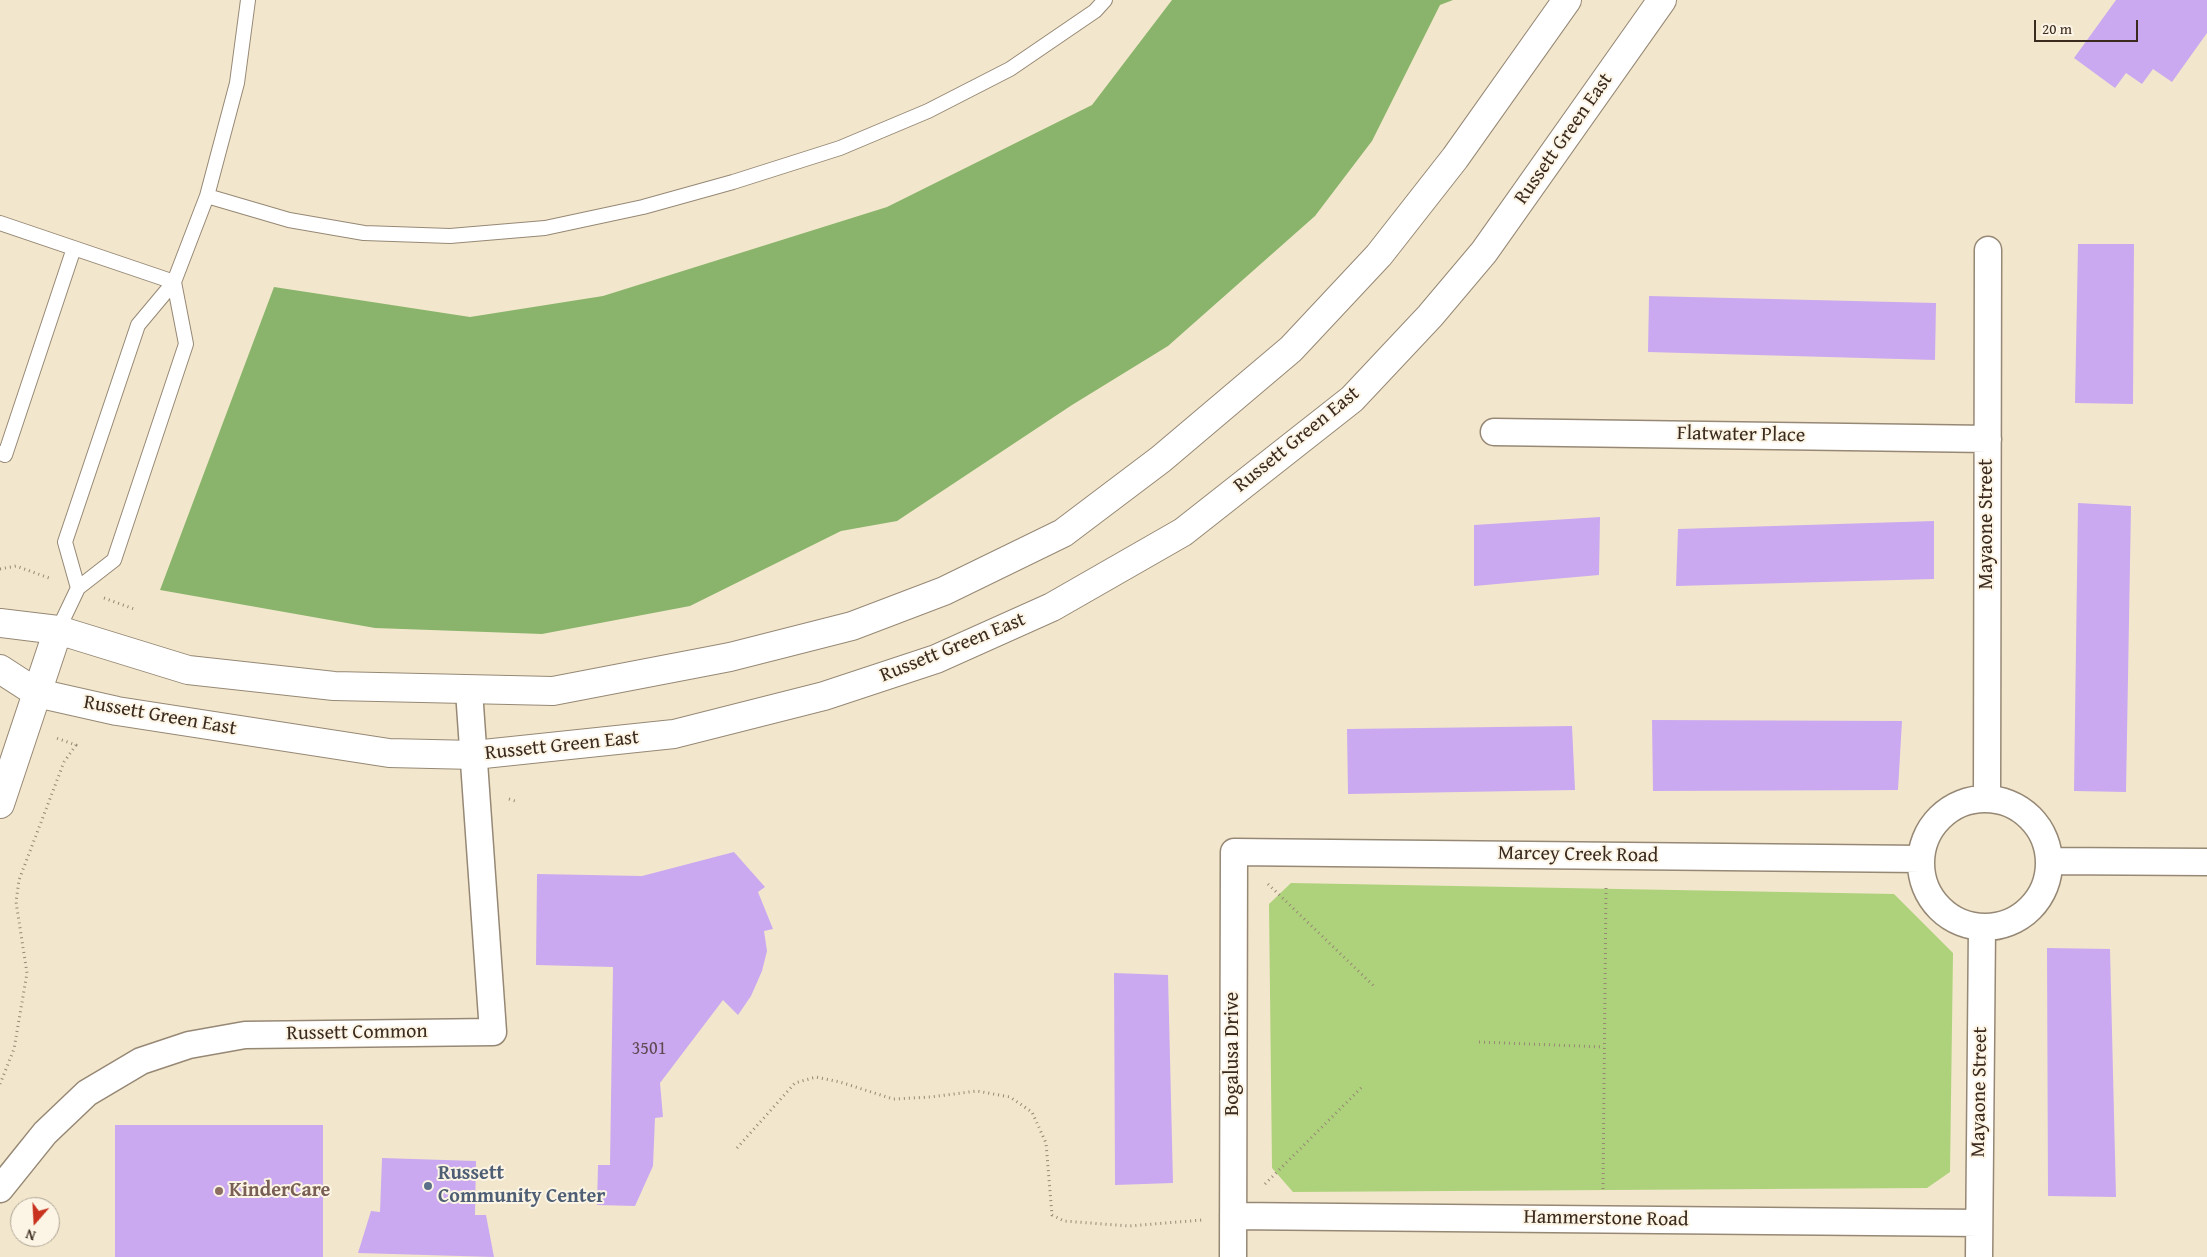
<!DOCTYPE html>
<html>
<head>
<meta charset="utf-8">
<style>
	body { margin:0 }
	#map { position:relative; width:2207px; height:1257px; overflow:hidden; background:#f2e7cc; font-family:"Gentium Book Plus",serif }
	canvas { display:block }
	.north { position:absolute; left:10px; top:1197px; width:50px; height:50px; box-sizing:border-box; background:#fcf5e5; border:1px solid #afa495; border-radius:50%; rotate:199deg; font-size:14px; font-weight:700; line-height:20px; text-align:center; color:#3b2a1e }
	.north::after { content:''; display:block; margin:auto; width:18px; height:22px; background:#c8321e; clip-path:polygon(50% 0,100% 100%,50% 72%,0 100%) }
	.scale { position:absolute; left:2034px; top:20px; width:104px; height:22px; box-sizing:border-box; border:2px solid #3b2a1e; border-top:0; padding-left:6px; font-size:15px; line-height:18px; white-space:nowrap; color:#3b2a1e; -webkit-text-stroke:4px #fcf5e5; paint-order:stroke }
</style>
</head>
<body>
<div id="map">
<canvas width="2207" height="1257"></canvas>
<div class="north">N</div>
<div class="scale">20 m</div>
</div>
<script>
const ctx = document.querySelector('canvas').getContext('2d');
ctx.lineJoin = 'round';
function fill(path, color) {
  ctx.fillStyle = color;
  ctx.fill(path, 'evenodd');
}
function shape(rows) {
  const path = new Path2D();
  for (const r of rows) {
    if (r.length === 3) {
      path.moveTo(r[0] + r[2], r[1]);
      path.arc(r[0], r[1], r[2], 0, 2 * Math.PI);
      continue;
    }
    path.moveTo(r[0], r[1]);
    for (let i = 2; i < r.length; i += 2) path.lineTo(r[i], r[i + 1]);
  }
  return path;
}
function strokePath(path, color, width, dash) {
  ctx.strokeStyle = color;
  ctx.lineWidth = width;
  ctx.lineCap = dash ? 'butt' : 'round';
  ctx.setLineDash(dash || []);
  ctx.stroke(path);
}
function label(font, color, halo, rows, align = 'center') {
  ctx.font = font + ' "Gentium Book Plus",serif';
  ctx.lineWidth = 4;
  ctx.setLineDash([]);
  ctx.textBaseline = 'middle';
  ctx.strokeStyle = halo;
  ctx.fillStyle = color;
  for (const [text, x, y, turn = 0] of rows) {
    ctx.save();
    ctx.translate(x, y);
    ctx.rotate((+turn || 0) * Math.PI / 180);
    ctx.textAlign = isNaN(turn) ? turn : align;
    if (halo) ctx.strokeText(text, 0, 0);
    ctx.fillText(text, 0, 0);
    ctx.restore();
  }
}
const green = shape([
	[1291,883,1894,894,1953,953,1950,1172,1927,1188,1293,1192,1272,1168,1269,904]
]);
const forest = shape([
	[1172,0,1453,0,1440,5,1372,141,1315,216,1168,346,1072,405,897,521,841,531,690,606,542,634,375,628,160,590,274,287,470,317,603,296,887,207,1092,105]
]);
const building = shape([
	[2116,0,2207,0,2207,33,2172,82,2153,69,2142,84,2126,73,2115,88,2074,58],
	[2078,244,2134,244,2133,404,2075,403],
	[1649,296,1936,303,1935,360,1648,352],
	[2078,503,2131,506,2126,792,2074,791],
	[1600,517,1599,575,1474,586,1474,525],
	[1934,521,1934,579,1676,586,1678,529],
	[1652,720,1902,721,1898,790,1653,791],
	[1572,726,1575,790,1348,794,1347,729],
	[734,852,765,887,758,892,773,929,764,931,767,951,762,971,751,996,738,1015,723,1000,660,1083,663,1117,655,1118,653,1166,635,1206,597,1205,598,1165,610,1165,613,967,536,965,537,874,642,876],
	[2047,948,2110,949,2116,1197,2048,1196],
	[1114,973,1168,975,1173,1183,1115,1185],
	[115,1125,323,1125,323,1257,115,1257],
	[382,1158,476,1161,475,1215,486,1215,494,1257,358,1253,371,1211,380,1212]
]);
const path = shape([
	[0,569,16,566,49,578],
	[104,598,134,609],
	[509,799,518,802],
	[1268,884,1376,988],
	[1479,1042,1604,1047],
	[0,1084,14,1049,27,973,16,902,19,880,64,762,76,745,56,738],
	[737,1148,795,1083,816,1077,840,1082,893,1099,931,1097,977,1091,1010,1097,1032,1112,1046,1143,1052,1215,1064,1221,1129,1226,1202,1220],
	[1265,1184,1362,1087],
	[1603,1189,1606,888]
]);
const service = shape([
	[207,196,289,220,364,233,450,236,545,228,643,207,733,182,840,148,928,111,1010,69,1095,11,1105,0],
	[0,223,174,282],
	[0,453,5,455,74,248],
	[78,588,65,542,138,325,174,282,207,196,237,83,248,0],
	[58,630,78,588,114,560,186,344,174,282]
]);
const minor = shape([
	[1494,432,1988,439],
	[1987,799,1988,250],
	[1985,863,64],
	[2049,861,2207,862],
	[0,1189,45,1133,87,1093,141,1061,189,1045,245,1035,493,1032,469,691],
	[1233,1216,1979,1223],
	[1233,1257,1234,852,1921,859],
	[1979,1257,1982,927]
]);
const tertiary = shape([
	[0,623,58,630,188,670,334,686,553,691,730,657,852,626,944,591,1063,533,1161,459,1291,349,1379,255,1455,158,1567,0],
	[0,669,37,693,117,711,389,753,474,755,674,734,824,696,936,659,1052,607,1183,532,1352,399,1430,316,1484,252,1662,0],
	[0,804,58,630]
]);
const markers = [
	[428,1186,5,"#5c6f8a"],
	[219,1191,5,"#8d6e63"]
];
const numberNames = [
	["3501",649,1049]
];
const streetNames = [
	["Russett Green East",1564,139,-55],
	["Flatwater Place",1741,435,1],
	["Russett Green East",1297,440,-39],
	["Mayaone Street",1987,524,-90],
	["Russett Green East",953,648,-22],
	["Russett Green East",160,716,10],
	["Russett Green East",562,746,-6],
	["Marcey Creek Road",1578,855,1],
	["Russett Common",357,1033,-1],
	["Bogalusa Drive",1233,1054,-90],
	["Mayaone Street",1980,1092,-89],
	["Hammerstone Road",1606,1219,1]
];
const serviceNames = [
	["Russett",438,1174],
	["Community Center",438,1197]
];
const educationNames = [
	["KinderCare",229,1191]
];
fill(green, '#aed27b');
fill(forest, '#8ab46b');
fill(building, '#caa9f0');
strokePath(service, '#968875', 16);
strokePath(minor, '#968875', 29);
strokePath(tertiary, '#968875', 30);
strokePath(path, '#968875', 3, [1, 4]);
strokePath(service, '#fff', 14);
strokePath(minor, '#fff', 26);
strokePath(tertiary, '#fff', 28);
for (const [x, y, r, color] of markers) {
  const dot = new Path2D();
  dot.arc(x, y, r, 0, 2 * Math.PI);
  ctx.fillStyle = color;
  ctx.fill(dot);
  strokePath(dot, '#fcf5e5', 2);
}
label('18px', '#5f4a52', null, numberNames);
label('20px', '#3b2a1e', '#fcf5e5', streetNames);
label('bold 20px', '#4e5e75', '#fcf5e5', serviceNames, 'left');
label('bold 20px', '#785e54', '#fcf5e5', educationNames, 'left');
</script>
</body>
</html>
